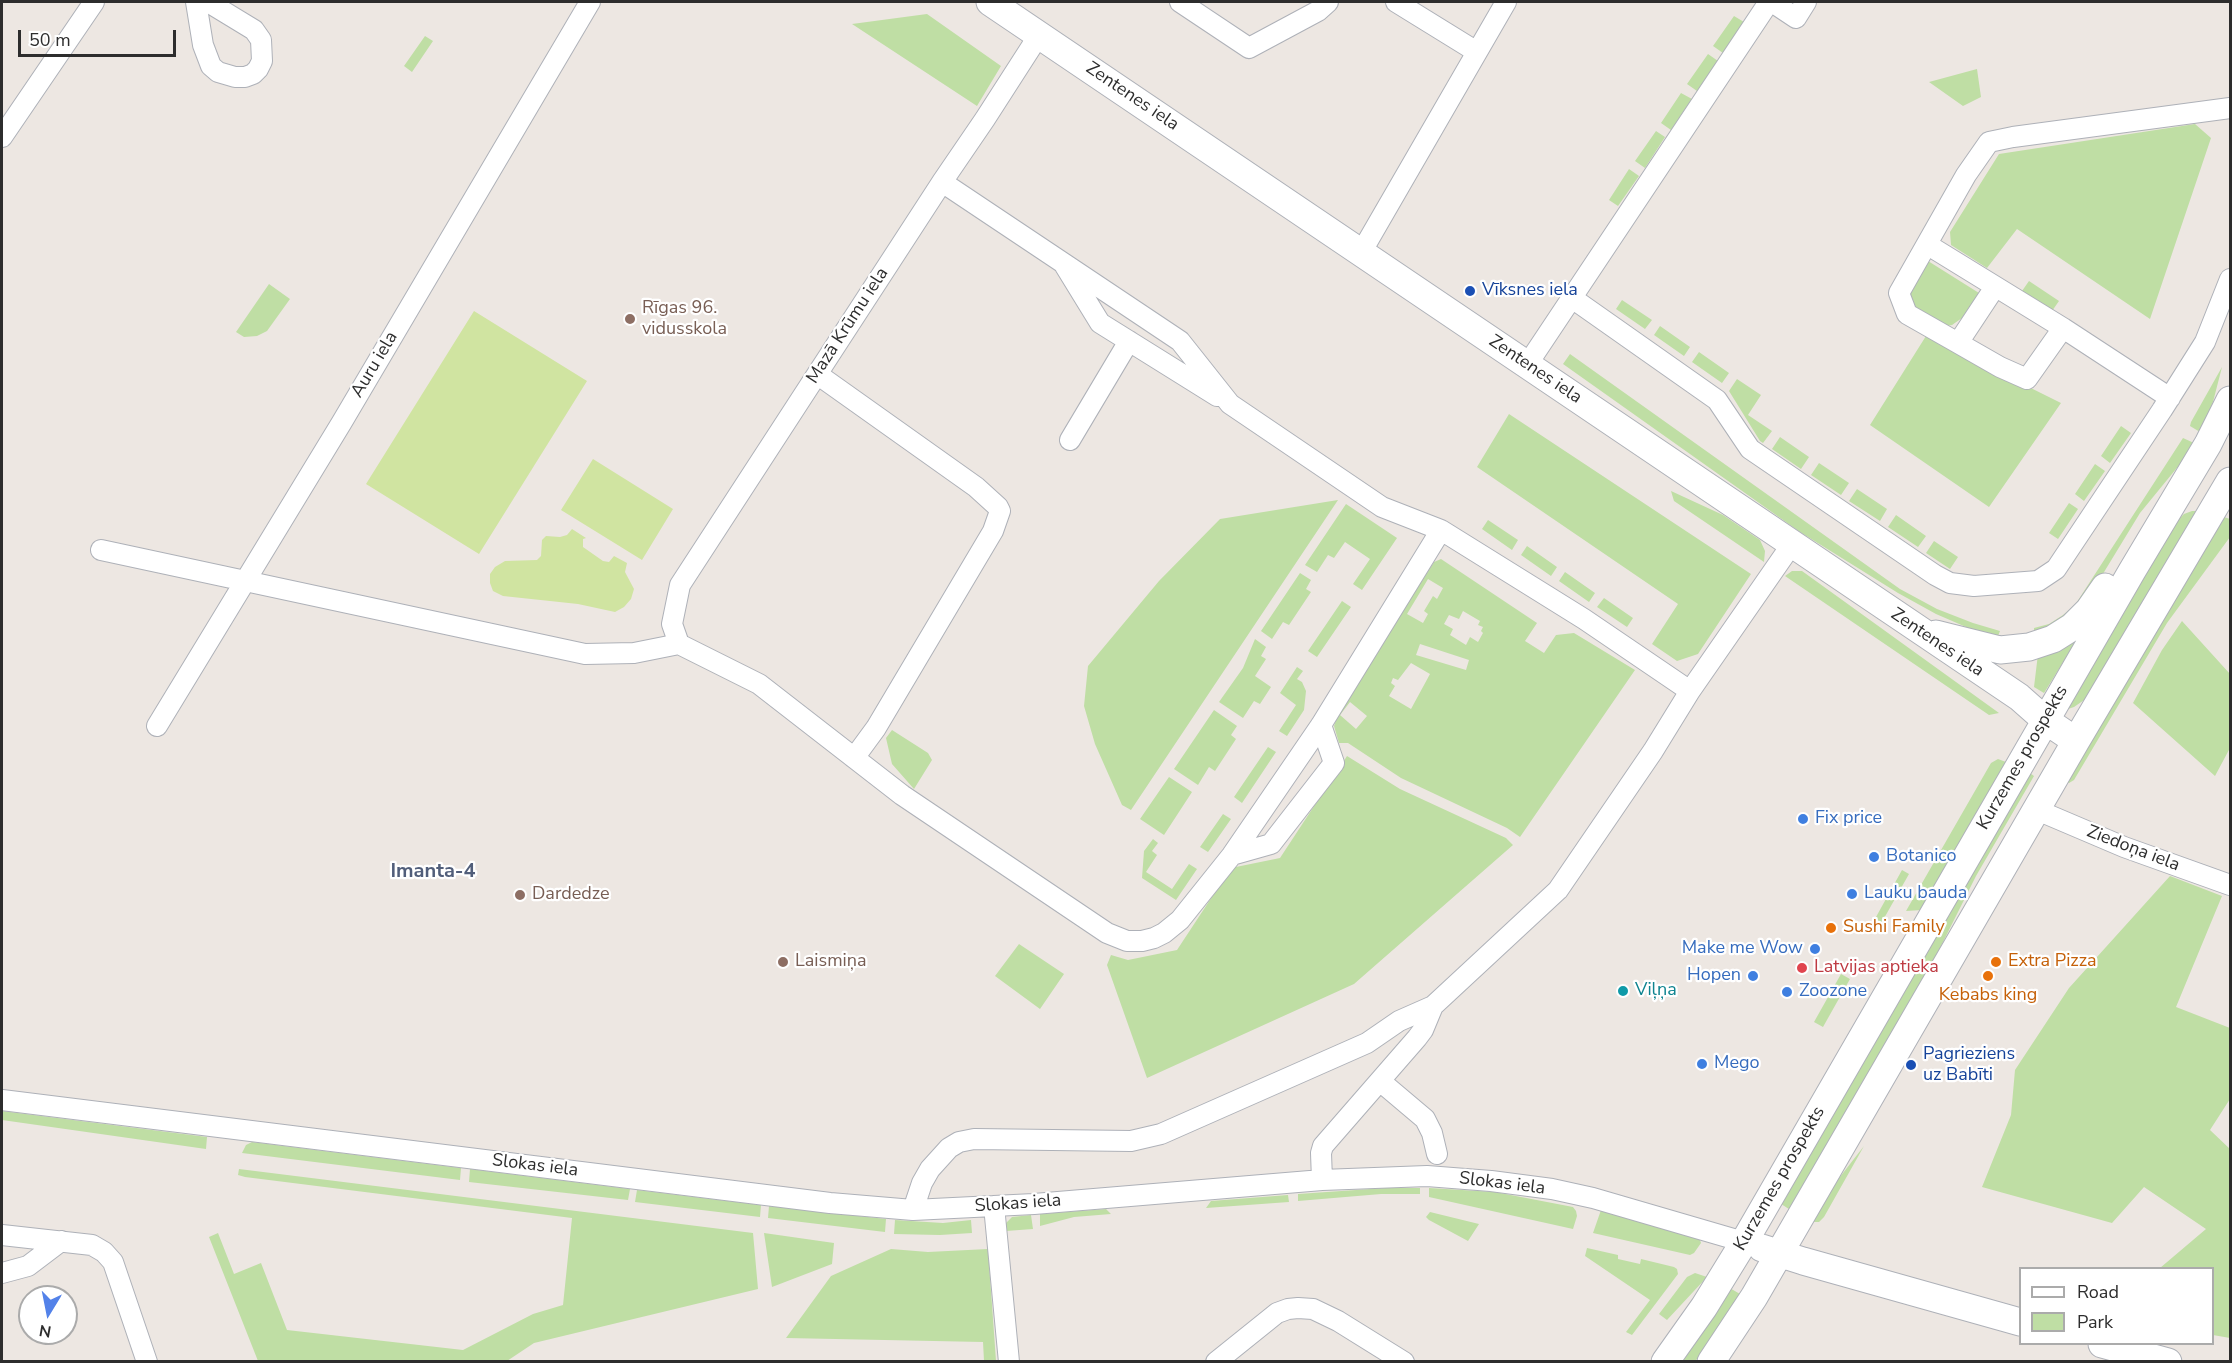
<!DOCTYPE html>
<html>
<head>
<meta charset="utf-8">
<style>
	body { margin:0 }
	#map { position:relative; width:2232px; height:1363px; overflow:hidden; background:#ede7e2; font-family:"Nunito Sans",sans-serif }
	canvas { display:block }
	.frame { position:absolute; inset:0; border:3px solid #2d2d2d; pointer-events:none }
	.legend { position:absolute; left:2019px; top:1267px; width:195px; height:78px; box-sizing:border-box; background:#fff; border:2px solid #ababab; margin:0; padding:8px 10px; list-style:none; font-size:18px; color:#2d2d2d }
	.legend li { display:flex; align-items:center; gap:12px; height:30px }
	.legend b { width:30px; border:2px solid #ababab }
	.north { position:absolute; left:18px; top:1285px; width:60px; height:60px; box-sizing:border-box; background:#fff; border:2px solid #ababab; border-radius:50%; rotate:190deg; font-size:16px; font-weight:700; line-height:24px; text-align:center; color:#2d2d2d }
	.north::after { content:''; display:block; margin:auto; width:21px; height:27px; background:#5382e9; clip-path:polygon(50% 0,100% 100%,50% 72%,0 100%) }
	.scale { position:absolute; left:18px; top:30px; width:158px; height:27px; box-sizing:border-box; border:3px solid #2d2d2d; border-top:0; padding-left:8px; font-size:18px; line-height:21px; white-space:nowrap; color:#2d2d2d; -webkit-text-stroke:4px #fff; paint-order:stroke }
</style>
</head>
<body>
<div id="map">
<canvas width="2232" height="1363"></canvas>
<div class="frame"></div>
<ul class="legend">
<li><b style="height:8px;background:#fff"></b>Road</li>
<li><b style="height:16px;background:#bfdea4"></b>Park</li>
</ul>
<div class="north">N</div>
<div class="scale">50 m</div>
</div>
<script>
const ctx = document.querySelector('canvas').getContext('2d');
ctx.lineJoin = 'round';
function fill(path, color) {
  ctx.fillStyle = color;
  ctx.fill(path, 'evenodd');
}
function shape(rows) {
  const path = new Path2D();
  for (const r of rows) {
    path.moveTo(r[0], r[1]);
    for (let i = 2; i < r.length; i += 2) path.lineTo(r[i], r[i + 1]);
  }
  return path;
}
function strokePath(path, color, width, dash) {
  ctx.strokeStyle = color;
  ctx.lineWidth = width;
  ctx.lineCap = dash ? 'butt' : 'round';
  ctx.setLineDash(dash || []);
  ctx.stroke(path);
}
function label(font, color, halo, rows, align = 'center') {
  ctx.font = font + ' "Nunito Sans",sans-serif';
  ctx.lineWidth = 4.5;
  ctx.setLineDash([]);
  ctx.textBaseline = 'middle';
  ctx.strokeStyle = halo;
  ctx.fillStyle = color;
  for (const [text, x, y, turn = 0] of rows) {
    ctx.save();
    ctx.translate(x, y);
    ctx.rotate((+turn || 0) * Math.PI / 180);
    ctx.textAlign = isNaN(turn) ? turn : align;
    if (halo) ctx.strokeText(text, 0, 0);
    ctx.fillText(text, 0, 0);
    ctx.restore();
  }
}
const green = shape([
	[927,14,1001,66,977,106,852,24],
	[1734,16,1744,22,1723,53,1713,46],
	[425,36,433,41,412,72,404,66],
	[1708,54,1718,61,1697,91,1687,84],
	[1977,69,1981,97,1963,106,1929,82],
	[1681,93,1692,99,1671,130,1661,123],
	[2195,124,2211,138,2150,319,2017,229,1987,268,1951,245,1950,232,1999,154],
	[1656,131,1665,137,1645,168,1635,161],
	[1629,169,1639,176,1618,206,1609,200],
	[1928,261,1979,293,1962,318,1952,325,1940,327,1916,312,1910,300,1909,290],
	[2029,281,2059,301,2052,311,2022,291],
	[269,284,290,299,267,331,257,336,244,337,236,332],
	[1622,300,1652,320,1645,329,1616,309],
	[1660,326,1690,347,1684,356,1654,335],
	[1926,336,2061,403,1989,507,1870,425],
	[1699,352,1729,373,1722,383,1692,362],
	[1570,354,1900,589,1937,609,1973,623,2000,631,1998,636,1973,630,1936,614,1898,593,1800,532,1563,364],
	[2222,367,2213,402,2200,432,2190,426,2191,422],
	[1737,379,1761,395,1748,415,1772,431,1763,443,1760,441,1729,391],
	[1509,414,1751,574,1698,654,1677,661,1652,644,1678,604,1477,467],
	[2121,426,2131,433,2110,463,2101,456],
	[1780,437,1809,457,1801,469,1772,449],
	[2183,438,2194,443,2185,458,2140,513,2087,600,2077,613,2034,636,2034,628,2049,624,2063,615,2075,605],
	[1819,463,1849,483,1841,495,1811,475],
	[2095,464,2105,471,2084,501,2075,494],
	[1857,489,1887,509,1880,521,1849,501],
	[1671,491,1723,515,1760,540,1765,551,1764,562,1674,501],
	[1338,500,1131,810,1122,805,1095,744,1084,706,1088,666,1159,581,1220,519],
	[2069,503,2078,509,2058,539,2049,533],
	[1346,504,1397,538,1362,590,1353,584,1370,559,1345,542,1334,558,1328,555,1317,572,1305,565],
	[2192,511,2195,511,2195,514,2090,696,2074,707,2065,710,2171,526,2184,514],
	[1896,515,1926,536,1918,547,1888,527],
	[2221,516,2230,519,2230,537,2167,623,2074,780,2069,783,2067,782],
	[1488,520,1518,540,1512,550,1482,529],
	[1934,541,1958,557,1950,569,1926,553],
	[1527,546,1557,567,1551,576,1521,555],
	[1441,559,1537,623,1525,641,1544,653,1556,635,1574,633,1635,670,1520,837,1507,828,1401,778,1348,743,1339,743,1334,726,1339,711,1434,562],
	[1428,579,1443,588,1437,599,1433,596,1424,611,1428,614,1423,623,1407,614],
	[1463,611,1480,621,1478,625,1483,627,1481,631,1483,633,1478,642,1470,637,1466,645,1450,635,1453,629,1444,624,1449,615,1459,619],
	[1420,644,1469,660,1466,670,1416,655],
	[1411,663,1430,674,1411,709,1389,696,1395,686,1391,683,1393,678,1398,680],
	[1350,702,1367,716,1356,729,1340,715],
	[1792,571,1802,571,1999,713,1989,715,1785,576],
	[1565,572,1595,593,1589,602,1559,581],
	[1300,573,1311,580,1306,589,1311,592,1289,625,1283,622,1272,639,1261,631],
	[1604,598,1633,618,1627,627,1597,607],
	[1342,601,1351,607,1317,657,1308,651],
	[2182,621,2230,674,2230,748,2215,776,2133,703,2162,650],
	[1255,639,1266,647,1261,656,1266,659,1255,676,1271,687,1260,704,1254,701,1243,718,1219,702,1243,668],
	[2071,640,2075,643,2044,693,2034,687,2038,654],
	[1297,667,1303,671,1297,679,1302,682,1306,691,1304,710,1287,736,1279,731,1296,705,1280,693],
	[1214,710,1237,726,1231,735,1236,739,1215,771,1209,767,1198,785,1174,769],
	[892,730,928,753,932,760,914,789,892,764,886,738],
	[1268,747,1276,752,1242,803,1234,797],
	[1347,756,1400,789,1506,838,1513,845,1354,984,1147,1078,1107,965,1111,955,1128,960,1177,950,1231,868,1280,858],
	[1998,759,2006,762,1922,910,1906,911,1991,763],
	[2027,771,2034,776,1976,876,1939,950,1792,1211,1778,1202],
	[1169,777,1192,792,1164,835,1140,819],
	[1223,814,1231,819,1208,852,1200,847],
	[1153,839,1158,843,1152,851,1157,855,1146,872,1172,889,1189,864,1197,869,1176,900,1142,878,1144,851],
	[1902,870,1909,874,1878,929,1871,926],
	[2170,876,2222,896,2176,1007,2230,1028,2230,1099,2210,1130,2230,1149,2230,1338,2213,1335,2212,1268,2160,1268,2206,1229,2144,1187,2112,1223,1982,1187,2011,1115,2015,1070,2069,988],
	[1019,944,1064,974,1040,1009,995,976],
	[1841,974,1850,979,1823,1027,1814,1022],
	[2,1111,207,1137,206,1149,2,1120],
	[252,1142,461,1168,460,1180,242,1153,246,1145],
	[1864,1146,1824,1217,1819,1222,1811,1222,1829,1191],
	[239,1169,753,1233,758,1289,534,1343,507,1361,258,1361,209,1237,218,1233,234,1274,261,1263,287,1330,463,1350,533,1314,563,1305,572,1218,245,1177,238,1175],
	[470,1169,630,1189,628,1200,469,1182],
	[1385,1188,1420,1188,1420,1194,1381,1194,1298,1201,1298,1194],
	[1429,1188,1495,1192,1573,1207,1576,1211,1577,1216,1573,1229,1429,1197],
	[637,1190,761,1205,760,1217,635,1202],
	[1288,1195,1289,1202,1206,1208,1211,1201],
	[769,1206,886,1219,885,1232,768,1218],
	[1106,1209,1111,1214,1074,1217,1040,1226,1040,1214],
	[1601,1210,1699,1237,1701,1243,1694,1253,1690,1255,1593,1233],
	[1430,1212,1479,1224,1468,1241,1429,1220,1426,1217],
	[1031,1215,1033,1229,1006,1231,1006,1223,1012,1217],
	[895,1220,943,1223,971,1220,972,1233,940,1235,894,1234],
	[764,1233,834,1243,832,1264,772,1287],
	[1587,1248,1618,1255,1618,1259,1640,1264,1641,1259,1674,1267,1677,1269,1678,1274,1632,1335,1626,1332,1650,1300,1585,1256],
	[891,1249,928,1252,988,1249,996,1361,984,1361,983,1342,786,1338,831,1276],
	[1695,1273,1707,1277,1667,1320,1659,1314,1687,1277],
	[1728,1287,1740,1294,1701,1355,1695,1361,1677,1362]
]);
const pitch = shape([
	[474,311,587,381,479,554,366,484],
	[593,459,673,509,642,560,561,510],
	[572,529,586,538,583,539,583,547,603,561,609,562,614,556,627,563,625,572,634,589,631,599,624,607,615,612,578,604,503,596,493,591,490,583,490,574,495,567,505,561,537,560,541,556,542,540,546,536,560,537,567,535]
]);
const street = shape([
	[196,2,203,45,211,66,218,72,235,77,245,77,253,74,258,69,262,61,261,40,254,30,208,2],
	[1180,2,1249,48,1318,11,1328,2],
	[1396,2,1477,52],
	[1772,2,1796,18,1806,2],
	[2,137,94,2],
	[942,182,1180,341,1230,404,1382,507,1441,530,1321,725,1232,855,1180,920,1164,933,1154,938,1142,941,1127,941,1107,933,902,795,759,684,679,644,672,624,680,585,942,182,985,119,1039,35],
	[1928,245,2063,328,2170,398],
	[1362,251,1506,2],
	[1065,266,1100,323,1217,396],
	[1995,287,1958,343,1907,314,1899,293,1966,175,1989,142,2013,137,2230,108],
	[1572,298,1717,400,1750,449,1935,575,1950,583,1974,586,2038,581,2056,569,2162,410,2205,342,2230,279],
	[1958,343,2000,367,2027,379,2063,328],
	[1527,365,1769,2],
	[817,374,976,487,998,507,1000,511,993,531,876,728,854,758],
	[1070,440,1129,341],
	[1441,530,1584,619,1690,691],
	[101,550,585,654,634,653,679,644],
	[157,726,342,422,590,2],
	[2037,810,2124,847,2230,885],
	[1232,855,1271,844,1334,763,1321,725],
	[1380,1081,1425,1119,1432,1133,1437,1154],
	[2,1100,830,1203,913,1210,1034,1204,1322,1180,1427,1176,1491,1181,1552,1189,1593,1198,1744,1242],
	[1322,1180,1321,1153,1323,1146,1417,1038,1423,1030,1433,1006],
	[994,1206,1009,1362],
	[913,1210,922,1183,930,1169,949,1148,959,1142,974,1139,1131,1141,1161,1134,1367,1043,1399,1021,1433,1006,1558,890,1653,751,1690,691,1792,544],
	[2,1235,92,1245,104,1252,113,1262,147,1362],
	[2,1273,28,1266,61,1241],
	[1216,1362,1277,1313,1288,1309,1298,1308,1313,1309,1338,1321,1404,1362]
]);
const secondary = shape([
	[990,2,2019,697,2045,720,2076,741],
	[1936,634,2000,650,2029,647,2053,639,2072,627,2089,610,2105,587],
	[1762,1248,1803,1261,2020,1322],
	[2102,1344,2168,1362],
	[1665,1362,1704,1307,1744,1242,2132,571,2208,444,2230,400],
	[1711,1362,1754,1297,2076,741,2230,481]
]);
const markers = [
	[1470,291,6,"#1a4fb4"],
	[630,319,6,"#8d6e63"],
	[1803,819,6,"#3f7fe0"],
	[1874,857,6,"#3f7fe0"],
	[1852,894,6,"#3f7fe0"],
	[520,895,6,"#8d6e63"],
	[1831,928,6,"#e8710a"],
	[1815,949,6,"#3f7fe0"],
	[783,962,6,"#8d6e63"],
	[1996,962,6,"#e8710a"],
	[1802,968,6,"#e0444e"],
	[1753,976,6,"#3f7fe0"],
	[1988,976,6,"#e8710a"],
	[1623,991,6,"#0f9aa8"],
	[1787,992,6,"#3f7fe0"],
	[1702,1064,6,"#3f7fe0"],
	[1911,1065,6,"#1a4fb4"]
];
const streetNames = [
	["Zentenes iela",1132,97,34],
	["Mazā Krūmu iela",848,326,-57],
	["Auru iela",375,365,-59],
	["Zentenes iela",1535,370,34],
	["Zentenes iela",1937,643,34],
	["Kurzemes prospekts",2023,758,-60],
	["Ziedoņa iela",2133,849,21],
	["Slokas iela",535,1166,7],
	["Kurzemes prospekts",1780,1179,-60],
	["Slokas iela",1502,1184,7],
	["Slokas iela",1018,1204,-4]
];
const transitNames = [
	["Vīksnes iela",1482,291],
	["Pagrieziens",1923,1055],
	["uz Babīti",1923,1076]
];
const educationNames = [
	["Rīgas 96.",642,309],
	["vidusskola",642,330],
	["Dardedze",532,895],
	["Laismiņa",795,962]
];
const shopNames = [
	["Fix price",1815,819],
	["Botanico",1886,857],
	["Lauku bauda",1864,894],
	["Make me Wow",1803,949,"right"],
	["Hopen",1741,976,"right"],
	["Zoozone",1799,992],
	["Mego",1714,1064]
];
const foodNames = [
	["Sushi Family",1843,928],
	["Extra Pizza",2008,962],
	["Kebabs king",1988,996,"center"]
];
const healthNames = [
	["Latvijas aptieka",1814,968]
];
const cultureNames = [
	["Viļņa",1635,991]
];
const neighbourhoodNames = [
	["Imanta-4",433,872]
];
fill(green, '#bfdea4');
fill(pitch, '#d0e4a1');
strokePath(street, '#aeb1b8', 22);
strokePath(secondary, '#aeb1b8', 29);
strokePath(street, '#fff', 20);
strokePath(secondary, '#fff', 27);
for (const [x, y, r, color] of markers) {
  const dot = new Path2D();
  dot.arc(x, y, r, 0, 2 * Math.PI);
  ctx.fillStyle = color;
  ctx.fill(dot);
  strokePath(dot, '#fff', 2);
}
label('18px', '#2d2d2d', '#fff', streetNames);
label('18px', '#164399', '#fff', transitNames, 'left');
label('18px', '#785e54', '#fff', educationNames, 'left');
label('18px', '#366cbe', '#fff', shopNames, 'left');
label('18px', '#c56008', '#fff', foodNames, 'left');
label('18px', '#be3a42', '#fff', healthNames, 'left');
label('18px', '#0d838f', '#fff', cultureNames, 'left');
label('bold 20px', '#515e7a', '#fff', neighbourhoodNames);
</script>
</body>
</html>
